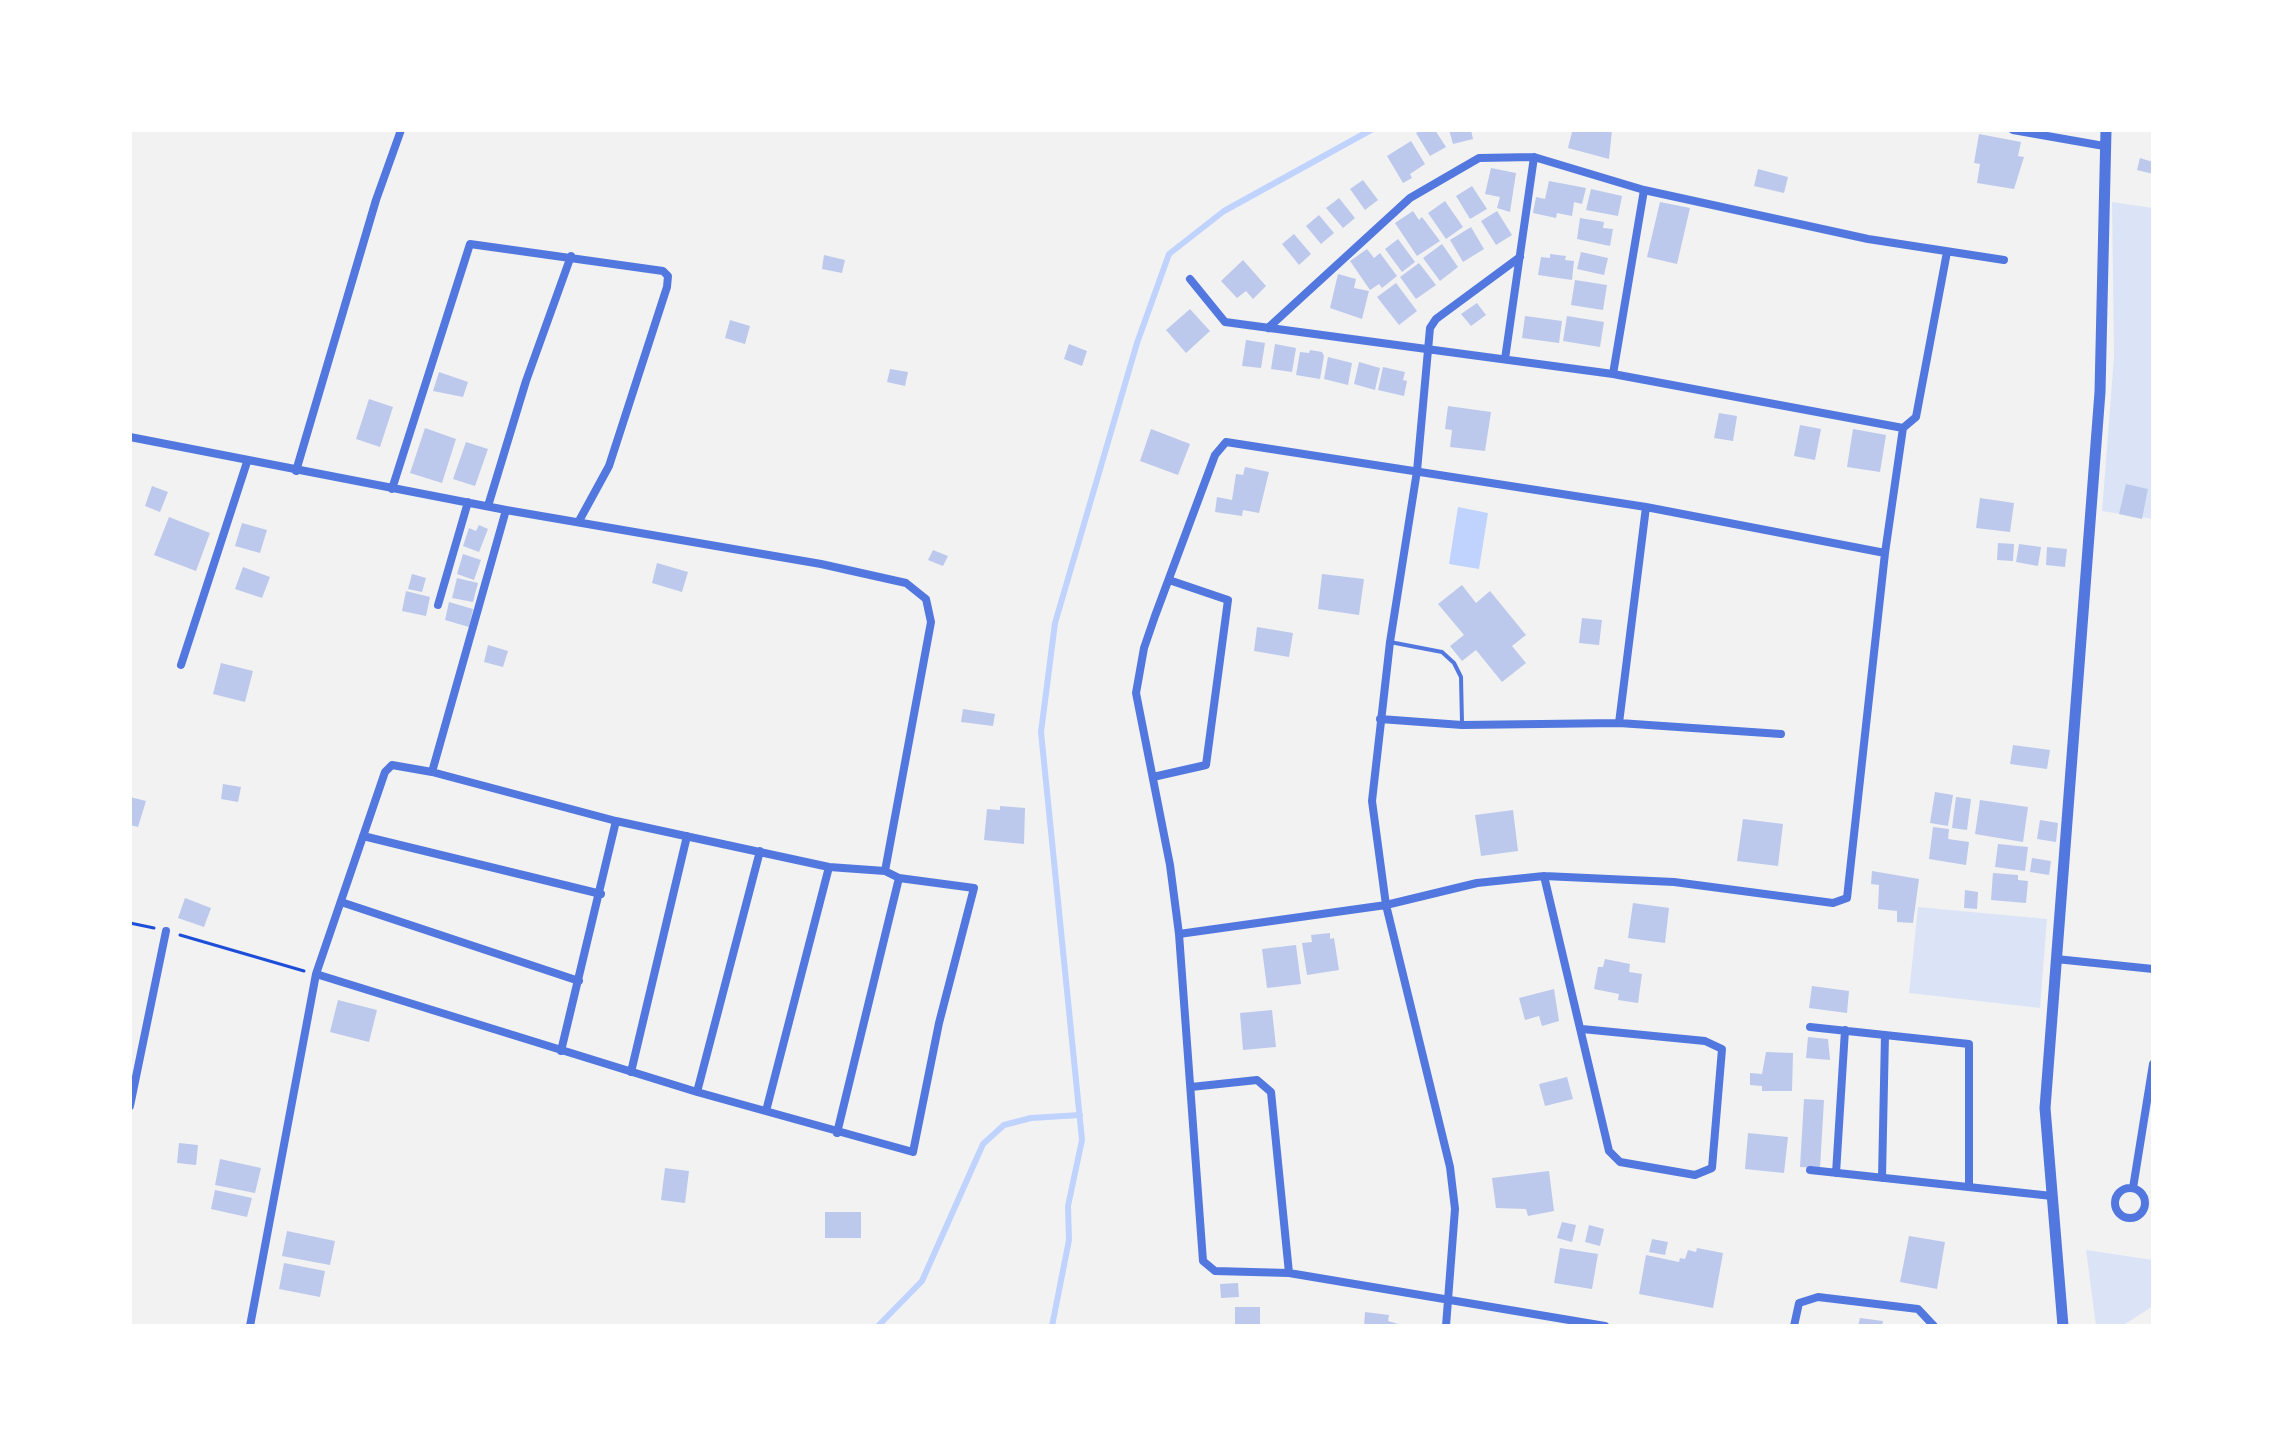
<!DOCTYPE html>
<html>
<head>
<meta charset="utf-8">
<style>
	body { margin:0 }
	#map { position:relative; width:2283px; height:1456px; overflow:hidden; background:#f2f2f2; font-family:"Archivo Narrow",sans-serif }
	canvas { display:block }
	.frame { position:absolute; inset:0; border:132px solid #fff; pointer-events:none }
</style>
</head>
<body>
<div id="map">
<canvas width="2283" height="1456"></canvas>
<div class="frame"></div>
</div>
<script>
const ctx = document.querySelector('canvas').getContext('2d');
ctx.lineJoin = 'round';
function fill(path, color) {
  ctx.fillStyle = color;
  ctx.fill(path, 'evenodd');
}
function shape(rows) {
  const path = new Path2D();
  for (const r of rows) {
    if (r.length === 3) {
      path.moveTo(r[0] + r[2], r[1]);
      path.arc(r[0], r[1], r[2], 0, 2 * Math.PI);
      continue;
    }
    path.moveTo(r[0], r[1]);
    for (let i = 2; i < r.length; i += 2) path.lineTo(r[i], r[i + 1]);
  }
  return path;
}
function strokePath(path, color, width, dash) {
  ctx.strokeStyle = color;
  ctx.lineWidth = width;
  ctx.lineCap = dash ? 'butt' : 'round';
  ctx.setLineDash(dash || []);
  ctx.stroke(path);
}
const green = shape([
	[2112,202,2153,208,2153,519,2102,511,2114,357],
	[1918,907,2047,919,2040,1008,1909,993],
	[2086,1250,2153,1260,2153,1306,2122,1326,2096,1326]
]);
const water = shape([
	[1458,507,1488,513,1479,569,1449,564]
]);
const stream = shape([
	[878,1326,922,1281,983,1144,1004,1125,1031,1118,1080,1115],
	[1052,1326,1069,1240,1068,1206,1082,1140,1041,732,1055,623,1137,343,1169,254,1224,211,1371,130]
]);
const building = shape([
	[1422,130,1435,130,1446,147,1430,156,1416,133],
	[1449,130,1471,130,1473,139,1453,144],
	[1577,130,1612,130,1609,159,1568,148,1572,132],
	[1979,134,2021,142,2018,156,2024,157,2014,189,1977,183,1980,164,1974,163],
	[1411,141,1425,164,1410,174,1412,178,1403,183,1387,156],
	[2140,158,2153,162,2153,174,2137,170],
	[1491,168,1516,173,1510,212,1497,208,1500,197,1485,194],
	[1758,169,1788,177,1784,193,1754,186],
	[1363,180,1378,200,1365,210,1350,189],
	[1549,181,1586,188,1582,204,1574,202,1572,216,1557,213,1556,218,1533,213,1536,197,1545,199],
	[1472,186,1487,209,1470,219,1456,196],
	[1591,189,1622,196,1618,216,1586,210],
	[1339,198,1355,218,1343,228,1326,208],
	[1445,201,1463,227,1446,239,1428,213],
	[1660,202,1690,208,1677,264,1647,257],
	[1413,211,1419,220,1422,217,1440,241,1417,256,1395,223],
	[1497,211,1512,235,1496,245,1481,221],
	[1319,215,1334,233,1321,244,1306,226],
	[1580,218,1604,222,1603,228,1613,229,1610,246,1577,239],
	[1471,227,1484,249,1463,262,1450,240],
	[1294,234,1311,254,1299,265,1282,244],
	[1398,239,1415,262,1402,272,1385,249],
	[1442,244,1458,267,1440,281,1423,258],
	[1367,249,1374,258,1380,253,1397,276,1382,288,1379,284,1370,290,1350,261],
	[1581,252,1608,258,1604,275,1577,269],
	[1550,254,1566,256,1565,260,1574,261,1572,280,1538,275,1541,257,1550,258],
	[824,255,845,260,842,273,822,269],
	[1243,260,1266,286,1253,299,1246,291,1237,298,1221,281],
	[1419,263,1436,285,1416,299,1400,277],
	[1338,274,1356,279,1354,288,1369,291,1362,319,1330,308],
	[1575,280,1607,285,1603,310,1571,305],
	[1396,283,1417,311,1399,325,1377,297],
	[1477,303,1486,315,1471,326,1461,314],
	[1190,309,1210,331,1186,353,1166,330],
	[1525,316,1562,321,1559,343,1522,338],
	[1567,316,1604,322,1600,347,1563,341],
	[730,320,750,326,745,344,725,338],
	[1246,340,1265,343,1261,368,1242,366],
	[1069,344,1087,351,1082,366,1064,359],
	[1275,344,1296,348,1292,372,1271,369],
	[1310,350,1322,352,1324,356,1320,379,1296,375,1300,352,1309,353],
	[1328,357,1352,363,1348,385,1324,379],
	[1359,362,1380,368,1375,390,1354,384],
	[1383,367,1405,372,1403,380,1407,381,1404,396,1378,390],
	[890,369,908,372,905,386,887,382],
	[439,372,468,382,463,397,433,391],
	[369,399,393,407,380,447,356,439],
	[1448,406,1491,412,1485,451,1450,447,1452,430,1445,429],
	[1719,413,1737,416,1733,441,1714,438],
	[1800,425,1821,429,1815,460,1794,456],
	[425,428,456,439,442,483,410,473],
	[1151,429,1190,444,1178,475,1140,461],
	[1853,429,1886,435,1880,472,1847,467],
	[466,442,488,449,475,486,453,479],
	[1245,467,1269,472,1259,513,1243,510,1242,516,1215,512,1217,497,1232,500,1236,474,1243,475],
	[2126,484,2148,489,2142,519,2119,514],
	[152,486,168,492,160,512,145,506],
	[1980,498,2014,503,2010,532,1976,528],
	[169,517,210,533,196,571,154,555],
	[242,523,267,530,260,553,235,546],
	[479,525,488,529,479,552,463,546,469,528,476,531],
	[1998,543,2014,544,2013,561,1997,560],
	[2019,544,2041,547,2038,566,2016,562],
	[2047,547,2067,549,2065,567,2046,565],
	[933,550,948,556,943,566,928,560],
	[463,554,481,560,474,580,457,574],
	[657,563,688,572,682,592,652,583],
	[243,567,270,577,262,598,235,589],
	[412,574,426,578,422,592,408,589],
	[1322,574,1364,579,1359,615,1318,609],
	[457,578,478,583,473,602,452,598],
	[1462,585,1476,603,1490,591,1526,635,1512,646,1526,663,1502,682,1476,650,1462,661,1450,646,1464,635,1438,604],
	[406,591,430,597,426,616,402,611],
	[449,602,473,609,469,627,445,620],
	[1582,618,1602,620,1599,645,1579,643],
	[1257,627,1293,633,1289,657,1254,651],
	[488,645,508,651,503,667,484,662],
	[221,663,253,671,245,702,213,694],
	[963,709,995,714,993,726,961,722],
	[2013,745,2050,750,2047,769,2010,764],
	[223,784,241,787,238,802,221,799],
	[1935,792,1953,795,1948,826,1930,823],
	[130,797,146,801,138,827,130,825],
	[1956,797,1971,799,1967,830,1952,828],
	[1980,800,2028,807,2023,842,1975,834],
	[1000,806,1025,808,1024,844,984,840,987,809,1000,810],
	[1513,810,1518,851,1481,856,1475,815],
	[1743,819,1783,824,1778,866,1737,861],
	[2040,820,2058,823,2056,842,2037,839],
	[1933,827,1949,829,1948,839,1969,842,1966,865,1929,859],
	[1998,844,2028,847,2025,871,1995,867],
	[2032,858,2051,861,2049,875,2030,872],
	[1872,871,1919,879,1913,923,1897,922,1897,911,1878,909,1879,885,1871,884],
	[1993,873,2018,875,2018,880,2028,881,2026,903,1991,900],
	[1965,890,1978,892,1977,909,1964,908],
	[185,898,211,908,204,927,178,918],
	[1633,903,1669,908,1665,943,1628,938],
	[1330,933,1330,939,1334,938,1339,970,1307,975,1302,943,1312,942,1311,935],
	[1296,945,1301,984,1267,988,1262,949],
	[1605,959,1630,964,1629,972,1642,974,1638,1003,1618,1000,1619,994,1594,989,1598,967,1603,967],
	[1812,986,1849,991,1847,1013,1809,1008],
	[1554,989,1559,1021,1542,1026,1539,1016,1525,1020,1519,998],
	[338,1000,377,1010,369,1042,330,1032],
	[1272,1010,1276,1047,1243,1050,1240,1013],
	[1808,1037,1828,1039,1830,1060,1806,1058],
	[1766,1052,1793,1053,1792,1091,1762,1091,1762,1086,1750,1085,1750,1073,1762,1074],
	[1567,1077,1573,1099,1545,1106,1539,1084],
	[1804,1099,1824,1100,1820,1168,1800,1167],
	[1748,1133,1788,1137,1784,1173,1745,1169],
	[179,1143,198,1145,196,1165,177,1163],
	[220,1159,261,1168,255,1193,215,1185],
	[665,1168,689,1171,685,1203,661,1200],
	[1549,1171,1554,1211,1528,1216,1526,1209,1496,1208,1492,1178],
	[215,1190,252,1198,247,1217,211,1209],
	[825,1212,861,1212,861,1238,825,1238],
	[1562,1222,1576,1225,1572,1242,1557,1238],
	[1589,1225,1604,1229,1600,1246,1585,1242],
	[287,1231,335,1241,330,1265,282,1256],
	[1909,1236,1945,1242,1937,1289,1900,1282],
	[1652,1239,1668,1242,1665,1255,1649,1252],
	[1560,1248,1598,1254,1592,1289,1554,1283],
	[1697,1248,1723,1253,1713,1308,1639,1294,1646,1255,1679,1262,1680,1258,1685,1259,1688,1250,1696,1252],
	[284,1263,325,1271,320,1297,279,1289],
	[1238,1283,1239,1297,1221,1298,1220,1284],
	[1235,1307,1260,1307,1260,1326,1235,1326],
	[1365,1312,1389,1315,1388,1321,1405,1326,1364,1326],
	[1860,1318,1883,1321,1882,1326,1858,1326]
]);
const path = shape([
	[130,923,154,928],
	[180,935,304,971]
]);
const service = shape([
	[1390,642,1442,652,1454,663,1461,677,1462,723]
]);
const minor = shape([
	[2013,130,2104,146],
	[1190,279,1225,322,1613,374,1903,428],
	[1268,328,1410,198,1479,158,1534,157,1644,190,1868,239,2004,260],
	[1505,359,1534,157],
	[1613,374,1644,190],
	[130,437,506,510,821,564,906,583,926,599,931,622,885,871],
	[296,471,376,200,401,130],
	[392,489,470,244,663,271,668,276,667,287,609,466,579,521],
	[488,506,526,381,571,256],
	[438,605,468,502],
	[181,665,247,462],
	[1380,719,1462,725,1619,723,1781,734],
	[1619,723,1646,507],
	[432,772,506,510],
	[1153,777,1206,765,1228,600,1169,580],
	[363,836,601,894],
	[1544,876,1609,1151,1620,1162,1695,1175,1712,1168,1722,1049,1705,1041,1582,1029],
	[341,902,579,981],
	[1179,934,1386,905,1477,883,1544,876,1674,882,1833,903,1847,898,1885,553,1903,428,1916,417,1947,252],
	[2056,959,2153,969],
	[1810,1027,1969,1044,1969,1187],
	[561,1051,616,821],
	[631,1072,687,836],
	[1191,1087,1257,1080,1271,1092,1289,1273],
	[697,1092,760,851],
	[130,1106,166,931],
	[766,1111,829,867],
	[837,1133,899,878],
	[1810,1170,2052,1196],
	[1836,1173,1845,1030],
	[1882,1178,1885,1035],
	[2130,1203,15],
	[2133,1188,2153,1064],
	[250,1326,316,974,385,772,392,765,432,772,616,821,829,867,885,871,899,878,974,888,939,1023,913,1152,697,1092,316,974],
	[1446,1326,1455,1209,1450,1167,1386,905,1372,801,1390,642,1417,471,1430,328,1436,319,1520,257],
	[1605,1326,1289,1273,1215,1271,1203,1261,1179,934,1170,865,1136,693,1144,648,1155,616,1215,455,1226,442,1646,507,1885,553],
	[1794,1326,1799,1303,1818,1297,1918,1309,1934,1326]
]);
const tertiary = shape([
	[2063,1326,2045,1108,2100,392,2106,130]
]);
fill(green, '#dbe4f7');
fill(water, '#bfd3fe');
strokePath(stream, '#bfd3fe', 6);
fill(building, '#bdc9ec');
strokePath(path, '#1d4ed8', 3);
strokePath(service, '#5277de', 4);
strokePath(minor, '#5277de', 8);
strokePath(tertiary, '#5277de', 11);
</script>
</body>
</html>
